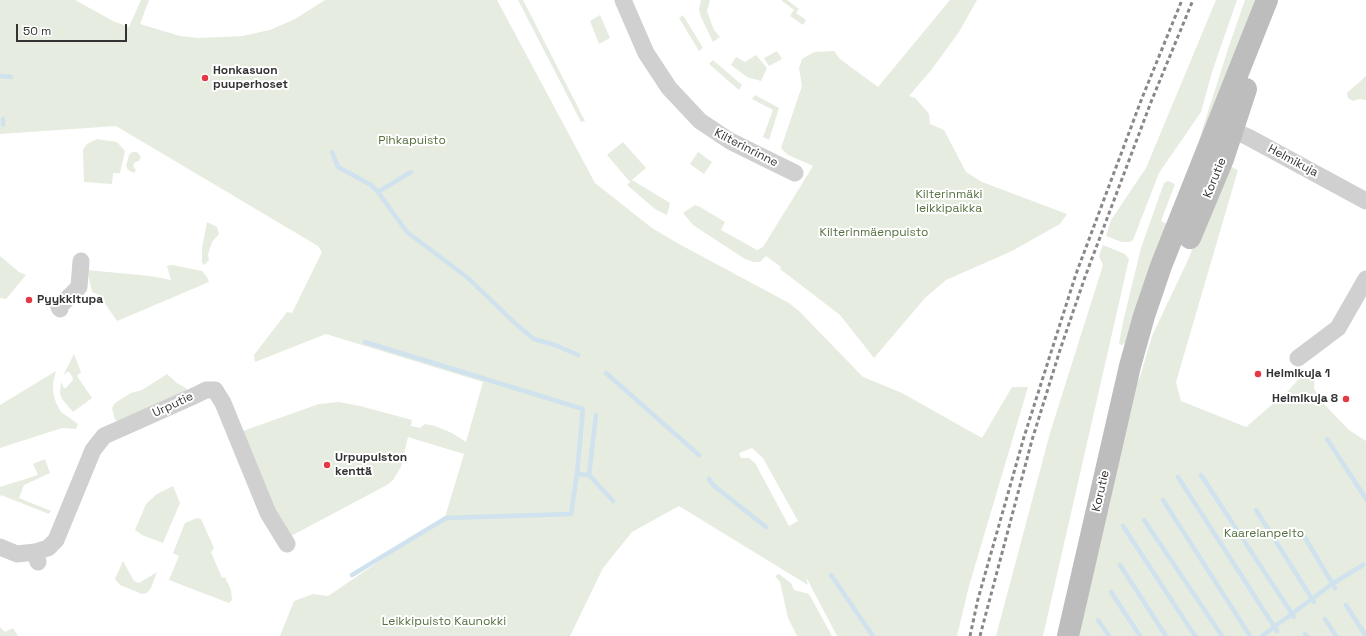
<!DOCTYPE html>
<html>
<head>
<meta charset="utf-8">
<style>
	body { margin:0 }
	#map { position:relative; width:1366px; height:636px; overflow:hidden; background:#fff; font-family:"Space Grotesk",sans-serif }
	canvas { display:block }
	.scale { position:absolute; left:16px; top:24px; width:111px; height:18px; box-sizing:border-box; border:2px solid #333; border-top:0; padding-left:5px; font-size:12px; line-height:14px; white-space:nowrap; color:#333; -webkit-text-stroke:3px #fff; paint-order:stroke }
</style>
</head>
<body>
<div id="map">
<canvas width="1366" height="636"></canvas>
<div class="scale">50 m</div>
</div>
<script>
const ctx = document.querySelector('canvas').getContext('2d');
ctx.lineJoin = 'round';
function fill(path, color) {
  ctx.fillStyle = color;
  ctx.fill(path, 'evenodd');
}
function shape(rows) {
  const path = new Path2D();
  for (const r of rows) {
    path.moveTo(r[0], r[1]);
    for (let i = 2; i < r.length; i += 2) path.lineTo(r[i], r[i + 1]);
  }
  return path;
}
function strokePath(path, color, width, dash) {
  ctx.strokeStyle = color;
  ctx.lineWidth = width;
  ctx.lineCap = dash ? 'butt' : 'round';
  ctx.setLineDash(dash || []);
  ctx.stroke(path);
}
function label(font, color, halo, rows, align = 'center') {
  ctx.font = font + ' "Space Grotesk",sans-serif';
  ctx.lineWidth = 4;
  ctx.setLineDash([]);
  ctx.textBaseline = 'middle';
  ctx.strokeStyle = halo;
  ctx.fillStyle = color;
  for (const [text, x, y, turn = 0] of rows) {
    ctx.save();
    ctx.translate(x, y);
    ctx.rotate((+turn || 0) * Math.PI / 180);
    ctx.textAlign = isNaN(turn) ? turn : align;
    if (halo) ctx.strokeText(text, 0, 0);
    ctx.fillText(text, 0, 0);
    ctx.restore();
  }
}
const green = shape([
	[0,0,75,0,113,21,129,27,141,0,149,0,140,24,180,36,198,38,242,36,270,30,295,19,325,0,497,0,595,183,652,228,679,244,789,303,799,311,863,377,902,393,982,438,1012,387,1028,387,969,586,957,636,837,636,806,577,808,585,679,506,632,532,603,568,570,636,280,636,294,601,313,594,328,596,445,517,464,454,408,437,401,467,393,480,387,485,289,537,280,516,275,518,240,432,319,404,339,402,360,406,412,420,411,426,420,428,425,424,435,426,452,433,466,442,483,382,326,334,255,362,254,355,287,312,292,313,322,252,318,246,116,126,0,134],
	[752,448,763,458,798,521,789,526,755,463,749,458,741,458,739,453],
	[518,0,523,0,585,121,581,122],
	[701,0,710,0,707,11,714,30,720,37,713,42,701,17,699,10],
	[781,0,787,0,799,9,796,13,806,20,803,25,790,16,794,10],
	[950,0,977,0,959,32,932,69,909,96,915,98,926,110,929,114,930,124,944,130,966,172,982,182,1067,214,1060,224,1012,251,946,280,925,298,874,358,840,315,780,269,781,267,766,256,760,262,754,262,745,259,693,225,683,213,695,205,700,207,725,222,721,230,757,250,763,247,813,166,788,155,781,148,802,86,799,68,802,59,814,52,834,51,840,59,878,87],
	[1216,0,1237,0,1212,72,1201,112,1159,173,1133,240,1130,242,1122,242,1106,236,1111,220,1146,168],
	[1245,0,1259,0,1199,140,1228,49],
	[600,15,610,38,599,44,590,21],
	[683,15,703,48,699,51,679,18],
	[777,51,782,59,769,66,764,58],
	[756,55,767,68,761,81,747,77,731,65,736,57,745,62],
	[713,60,742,85,739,90,709,64],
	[1366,76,1366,100,1359,99,1353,101,1348,98,1347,93],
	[755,95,779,108,769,140,763,137,773,110,752,99],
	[97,139,117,142,125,151,120,173,113,173,112,184,84,182,83,150,87,144],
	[623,142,646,168,632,180,670,203,667,215,655,209,627,185,630,182,607,155],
	[132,152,137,152,141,157,139,161,135,162,133,166,136,170,134,173,128,170,126,166,129,155],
	[698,152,712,162,704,174,690,164],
	[1227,165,1238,170,1176,382,1181,401,1246,427,1289,390,1307,370,1315,374,1314,388,1320,400,1349,430,1366,441,1366,636,1079,636,1134,388,1140,377,1152,336,1187,262],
	[1168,181,1175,184,1161,221,1167,224,1126,342,1122,345,1119,344,1123,322,1141,248,1164,183],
	[207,222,217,227,219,234,212,242,208,254,209,260,204,265,202,262,202,248],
	[1103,245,1125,254,1129,259,1043,636,996,636,1050,433,1103,265,1099,256],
	[0,256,19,272,26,275,6,299,0,298],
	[172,265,202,271,207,277,209,282,117,321,99,295,92,292,87,270,150,276,171,280,167,266],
	[74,354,81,372,77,376,92,398,73,412,62,399,60,393,61,382,64,388,66,388,73,380,72,376,69,372,67,372,63,376],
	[56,371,53,383,53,392,56,403,61,412,78,424,76,429,62,428,0,448,0,405],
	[167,374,177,383,186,388,187,392,120,421,115,420,112,408,115,403,131,393,142,390],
	[45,459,50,473,24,485,19,498,51,511,49,514,1,495,0,497,0,487,38,475,33,464],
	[173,486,180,503,163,543,142,535,135,530,146,504,157,494],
	[197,518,201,519,214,548,211,552,222,578,225,577,231,590,232,600,229,603,169,580,179,556,173,553,185,523],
	[123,561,134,581,139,583,157,572,151,588,147,593,142,594,120,585,115,579],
	[779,574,791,583,794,590,809,594,832,636,797,636,788,618,780,582,775,576],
	[0,627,5,632,13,628,18,636,0,636]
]);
const stream = shape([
	[0,76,11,77],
	[3,125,3,119],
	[332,152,338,167,371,185,378,192,407,232,468,278,518,326,534,339,555,345,578,355],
	[378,192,411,172],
	[365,342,583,409,577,474,589,475,613,501],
	[606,373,699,455],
	[1327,439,1366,499],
	[589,475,596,415],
	[1201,475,1294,617],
	[1178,477,1277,631],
	[709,479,713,485,766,527],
	[1163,500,1250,636],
	[1256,510,1314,602],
	[1144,520,1222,636],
	[1123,526,1195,636],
	[1304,536,1335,588],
	[1120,565,1166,636],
	[352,575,446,518,571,514,577,474],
	[831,575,873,636],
	[1111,592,1140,636],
	[1346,605,1366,636],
	[1325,619,1336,636],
	[1098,620,1109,636],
	[1305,634,1307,636],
	[1262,636,1332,584,1363,565]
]);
const street = shape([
	[623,0,646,53,669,88,700,121,730,141,795,173],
	[1222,126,1248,137,1366,201],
	[60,309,59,307,79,287,81,261],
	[1298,358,1338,328,1366,279],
	[0,547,17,554,35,552,38,562],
	[35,552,48,548,56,540,93,450,104,436,196,395,206,390,215,390,223,403,268,513,287,544]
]);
const secondary = shape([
	[1190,238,1223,159,1246,89],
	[1068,636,1130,366,1144,316,1161,266,1267,0]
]);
const rail = shape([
	[970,636,978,599,1024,437,1076,274,1142,98,1182,0],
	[980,636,1032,440,1060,350,1085,277,1151,102,1193,0]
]);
const markers = [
	[205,78,4,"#e63946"],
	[29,300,4,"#e63946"],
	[1258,374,4,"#e63946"],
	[1346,399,4,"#e63946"],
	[327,465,4,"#e63946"]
];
const poiNames = [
	["Honkasuon",213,71],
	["puuperhoset",213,85],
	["Pyykkitupa",37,300],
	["Helmikuja 1",1266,374],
	["Helmikuja 8",1338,399,"right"],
	["Urpupuiston",335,458],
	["kenttä",335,472]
];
const parkNames = [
	["Pihkapuisto",412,141],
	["Kilterinmäki",949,195],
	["leikkipaikka",949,209],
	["Kilterinmäenpuisto",874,233],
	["Kaarelanpelto",1264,534],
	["Leikkipuisto Kaunokki",444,622]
];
const streetNames = [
	["Kilterinrinne",746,148,27],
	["Helmikuja",1293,161,28],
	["Korutie",1215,178,-68],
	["Urputie",173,405,-25],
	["Korutie",1101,491,-77]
];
fill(green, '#e6ecdf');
strokePath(stream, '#cfe2ee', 4.5);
strokePath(street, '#d0d0d0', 17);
strokePath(secondary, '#bdbdbd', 22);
strokePath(rail, '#888', 3, [4, 3]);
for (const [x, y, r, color] of markers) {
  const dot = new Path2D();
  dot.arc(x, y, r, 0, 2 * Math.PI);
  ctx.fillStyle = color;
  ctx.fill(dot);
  strokePath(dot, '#fff', 1.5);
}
label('bold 12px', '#333', '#fff', poiNames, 'left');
label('12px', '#56703f', '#fff', parkNames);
label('12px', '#333', '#fff', streetNames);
</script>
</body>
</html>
